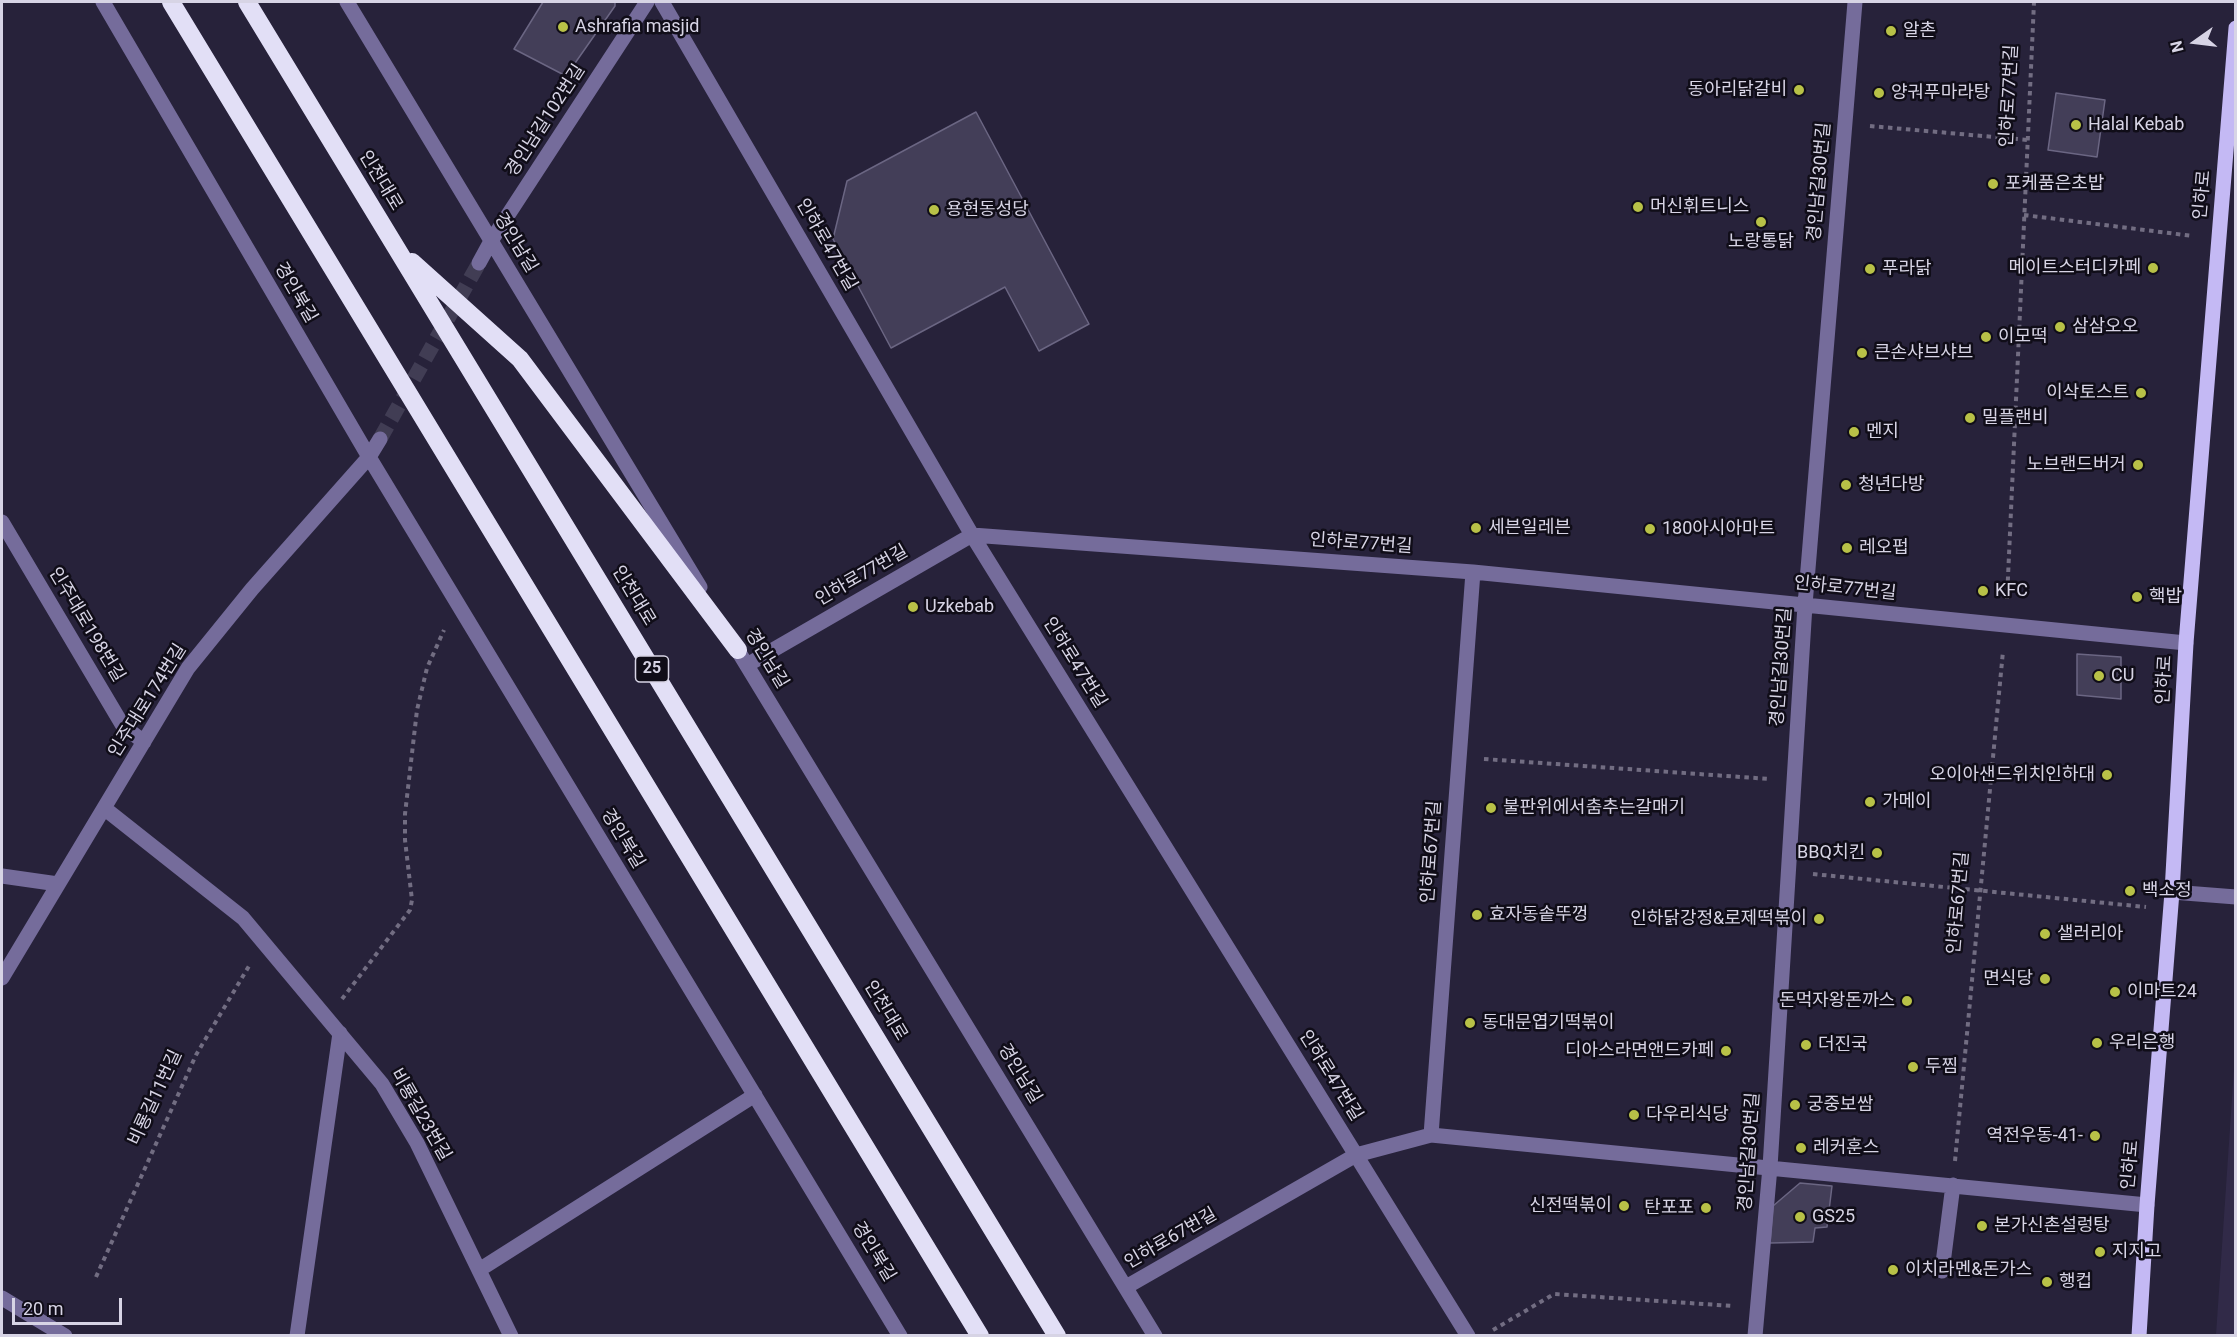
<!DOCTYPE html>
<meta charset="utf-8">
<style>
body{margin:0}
#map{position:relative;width:2237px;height:1337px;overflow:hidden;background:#27223a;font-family:Roboto,sans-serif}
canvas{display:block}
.frame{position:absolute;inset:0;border:3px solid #d7d4e5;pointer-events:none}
.north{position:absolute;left:2165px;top:12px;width:60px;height:60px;-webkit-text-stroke:4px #100d18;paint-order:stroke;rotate:256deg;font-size:16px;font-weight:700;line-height:24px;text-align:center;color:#d7d4e5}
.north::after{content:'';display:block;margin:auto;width:21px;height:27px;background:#d7d4e5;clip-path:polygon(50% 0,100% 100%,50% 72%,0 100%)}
.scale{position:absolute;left:12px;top:1298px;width:110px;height:27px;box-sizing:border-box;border:3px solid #d7d4e5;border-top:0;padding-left:8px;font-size:18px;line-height:21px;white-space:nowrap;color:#d7d4e5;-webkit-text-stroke:4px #100d18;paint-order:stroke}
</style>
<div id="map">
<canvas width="2237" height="1337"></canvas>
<div class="frame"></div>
<div class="north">N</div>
<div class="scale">20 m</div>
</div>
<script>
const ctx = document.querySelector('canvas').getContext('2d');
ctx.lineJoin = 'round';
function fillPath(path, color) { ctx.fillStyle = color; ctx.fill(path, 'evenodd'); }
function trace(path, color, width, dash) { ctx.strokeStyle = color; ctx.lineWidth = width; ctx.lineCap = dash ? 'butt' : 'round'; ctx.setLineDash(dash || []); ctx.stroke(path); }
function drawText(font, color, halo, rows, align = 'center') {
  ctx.font = font + ' Roboto,"Noto Sans KR",sans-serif'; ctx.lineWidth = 5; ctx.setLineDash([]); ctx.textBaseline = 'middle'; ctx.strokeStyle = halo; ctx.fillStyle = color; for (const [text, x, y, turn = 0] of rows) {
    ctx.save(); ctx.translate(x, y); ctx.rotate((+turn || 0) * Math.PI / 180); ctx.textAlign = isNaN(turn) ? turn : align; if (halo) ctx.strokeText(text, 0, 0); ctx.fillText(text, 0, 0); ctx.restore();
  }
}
fillPath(new Path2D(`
 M 2235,1054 L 2235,1335 L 2216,1335 Z`), '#312a48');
const building = new Path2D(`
 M 543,2 L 615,2 L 615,6 L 566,76 L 514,49 Z
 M 2056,93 L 2105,100 L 2097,157 L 2048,150 Z
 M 976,112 L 1089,324 L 1039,351 L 1005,287 L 891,348 L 833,239 L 847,181 Z
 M 2077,654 L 2121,657 L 2121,699 L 2077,695 Z
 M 1800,1183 L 1832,1186 L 1827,1227 L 1815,1228 L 1813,1242 L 1770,1243 L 1773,1206 Z`);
fillPath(building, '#433e58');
trace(building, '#6b6683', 1.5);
trace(new Path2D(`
 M 380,439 L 479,263`), '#413d54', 15, [15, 8]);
trace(new Path2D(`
 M 1870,126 L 2028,140
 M 2024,215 L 2193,236
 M 2007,599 L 2034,2
 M 1484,759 L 1770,779
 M 1813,874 L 2146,907
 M 342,999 L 410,910 L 412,900 L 405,840 L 405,814 L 417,710 L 427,668 L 444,630
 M 1955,1161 L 2003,651
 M 96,1277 L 196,1055 L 249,966
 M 1493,1330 L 1554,1294 L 1733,1306`), '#726d82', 4, [4.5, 4.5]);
trace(new Path2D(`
 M 103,2 L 369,457 L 900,1336
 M 347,2 L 700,587
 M 662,2 L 972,535 L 1468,1336
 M 479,263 L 491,241 L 647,2
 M 2,522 L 123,726 L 144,742
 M 732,641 L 1155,1336
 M 747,665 L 972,535 L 1473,572 L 2186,643
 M 104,808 L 243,918 L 382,1084 L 417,1143 L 511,1336
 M 2,876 L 58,884
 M 2172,892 L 2236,897
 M 2,978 L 188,668 L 252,589 L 369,457 L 380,439
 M 1431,1135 L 1473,572
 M 479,1270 L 755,1095
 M 1942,1271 L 1953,1185
 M 1126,1287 L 1356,1155 L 1431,1135 L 2147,1205
 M 2,1298 L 65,1336
 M 297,1336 L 340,1033
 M 1755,1336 L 1770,1167 L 1805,605 L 1855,2`), '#756c9b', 15);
trace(new Path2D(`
 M 2139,1336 L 2147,1205 L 2172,892 L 2186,643 L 2236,28`), '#c4b9f4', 15);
trace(new Path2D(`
 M 171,2 L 980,1336
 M 247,2 L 1057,1336
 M 412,262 L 520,359 L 738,650`), '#e2dff6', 18);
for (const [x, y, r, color] of [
 [563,27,6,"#b8c147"],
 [1891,31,6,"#b8c147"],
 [1799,90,6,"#b8c147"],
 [1879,93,6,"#b8c147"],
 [2076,125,6,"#b8c147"],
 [1993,184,6,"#b8c147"],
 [1638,207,6,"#b8c147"],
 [934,210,6,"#b8c147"],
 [1761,222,6,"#b8c147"],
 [2153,268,6,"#b8c147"],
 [1870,269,6,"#b8c147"],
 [2060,327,6,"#b8c147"],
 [1986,337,6,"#b8c147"],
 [1862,353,6,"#b8c147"],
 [2141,393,6,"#b8c147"],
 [1970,418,6,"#b8c147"],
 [1854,432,6,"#b8c147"],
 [2138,465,6,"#b8c147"],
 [1846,485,6,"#b8c147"],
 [1476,528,6,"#b8c147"],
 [1650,529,6,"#b8c147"],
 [1847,548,6,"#b8c147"],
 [1983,591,6,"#b8c147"],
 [2137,597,6,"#b8c147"],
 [913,607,6,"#b8c147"],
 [2099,676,6,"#b8c147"],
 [2107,775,6,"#b8c147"],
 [1870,802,6,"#b8c147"],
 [1491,808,6,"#b8c147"],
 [1877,853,6,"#b8c147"],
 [2130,891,6,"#b8c147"],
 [1477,915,6,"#b8c147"],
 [1819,919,6,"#b8c147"],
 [2045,934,6,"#b8c147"],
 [2045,979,6,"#b8c147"],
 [2115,992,6,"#b8c147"],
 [1907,1001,6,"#b8c147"],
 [1470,1023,6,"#b8c147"],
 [2097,1043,6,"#b8c147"],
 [1806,1045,6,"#b8c147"],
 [1726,1051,6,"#b8c147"],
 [1913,1067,6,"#b8c147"],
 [1795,1105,6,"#b8c147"],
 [1634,1115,6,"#b8c147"],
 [2095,1136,6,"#b8c147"],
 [1801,1148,6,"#b8c147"],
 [1624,1206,6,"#b8c147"],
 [1706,1208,6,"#b8c147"],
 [1800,1217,6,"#b8c147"],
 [1982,1226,6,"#b8c147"],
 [2100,1252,6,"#b8c147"],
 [1893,1270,6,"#b8c147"],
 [2047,1282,6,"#b8c147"]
]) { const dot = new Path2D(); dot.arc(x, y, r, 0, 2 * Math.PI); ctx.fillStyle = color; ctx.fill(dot); trace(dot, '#100d18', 2); }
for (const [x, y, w] of [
 [652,669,33]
]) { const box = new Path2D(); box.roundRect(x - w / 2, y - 13, w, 26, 4.5); ctx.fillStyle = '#100d18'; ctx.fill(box); trace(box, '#d7d4e5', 1.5); }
drawText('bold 16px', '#d7d4e5', null, [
 ["25",652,669]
]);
drawText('18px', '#d7d4e5', '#100d18', [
 ["Ashrafia masjid",575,27],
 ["알촌",1903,31],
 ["동아리닭갈비",1787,90,"right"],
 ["양궈푸마라탕",1891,93],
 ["Halal Kebab",2088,125],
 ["포케품은초밥",2005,184],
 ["머신휘트니스",1650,207],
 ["용현동성당",946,210],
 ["노랑통닭",1761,242,"center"],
 ["메이트스터디카페",2141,268,"right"],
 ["푸라닭",1882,269],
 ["삼삼오오",2072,327],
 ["이모떡",1998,337],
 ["큰손샤브샤브",1874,353],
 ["이삭토스트",2129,393,"right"],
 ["밀플랜비",1982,418],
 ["멘지",1866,432],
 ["노브랜드버거",2126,465,"right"],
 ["청년다방",1858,485],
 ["세븐일레븐",1488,528],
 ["180아시아마트",1662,529],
 ["레오펍",1859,548],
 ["KFC",1995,591],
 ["핵밥",2149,597],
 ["Uzkebab",925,607],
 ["CU",2111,676],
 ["오이아샌드위치인하대",2095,775,"right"],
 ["가메이",1882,802],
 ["불판위에서춤추는갈매기",1503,808],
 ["BBQ치킨",1865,853,"right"],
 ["백소정",2142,891],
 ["효자동솥뚜껑",1489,915],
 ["인하닭강정&로제떡볶이",1807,919,"right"],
 ["샐러리아",2057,934],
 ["면식당",2033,979,"right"],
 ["이마트24",2127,992],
 ["돈먹자왕돈까스",1895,1001,"right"],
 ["동대문엽기떡볶이",1482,1023],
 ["우리은행",2109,1043],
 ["더진국",1818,1045],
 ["디아스라면앤드카페",1714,1051,"right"],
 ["두찜",1925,1067],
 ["궁중보쌈",1807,1105],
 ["다우리식당",1646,1115],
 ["역전우동-41-",2083,1136,"right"],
 ["레커훈스",1813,1148],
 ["신전떡볶이",1612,1206,"right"],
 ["탄포포",1694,1208,"right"],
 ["GS25",1812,1217],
 ["본가신촌설렁탕",1994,1226],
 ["지지고",2112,1252],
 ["이치라멘&돈가스",1905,1270],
 ["행컵",2059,1282]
], 'left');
drawText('18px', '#d7d4e5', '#100d18', [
 ["인하로77번길",2010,96,-87],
 ["경인남길102번길",546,121,-57],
 ["인천대로",380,181,59],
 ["경인남길30번길",1820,182,-85],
 ["인하로",2203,195,-85],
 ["경인남길",515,243,59],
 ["인하로47번길",826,245,60],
 ["경인북길",295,293,60],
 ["인하로77번길",1361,544,4],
 ["인하로77번길",862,576,-30],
 ["인하로77번길",1845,589,6],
 ["인천대로",633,596,59],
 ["인주대로198번길",86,625,59],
 ["경인남길",766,659,59],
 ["인하로47번길",1074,663,58],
 ["경인남길30번길",1782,667,-86],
 ["인하로",2165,680,-87],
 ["인주대로174번길",148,701,-58],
 ["경인북길",622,839,59],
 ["인하로67번길",1432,852,-86],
 ["인하로67번길",1959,903,-85],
 ["인천대로",885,1011,59],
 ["경인남길",1019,1074,59],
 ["인하로47번길",1330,1076,58],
 ["비룡길11번길",156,1098,-65],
 ["비룡길23번길",420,1115,60],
 ["경인남길30번길",1750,1152,-86],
 ["인하로",2131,1165,-85],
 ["인하로67번길",1171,1239,-30],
 ["경인북길",873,1252,59]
]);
</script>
